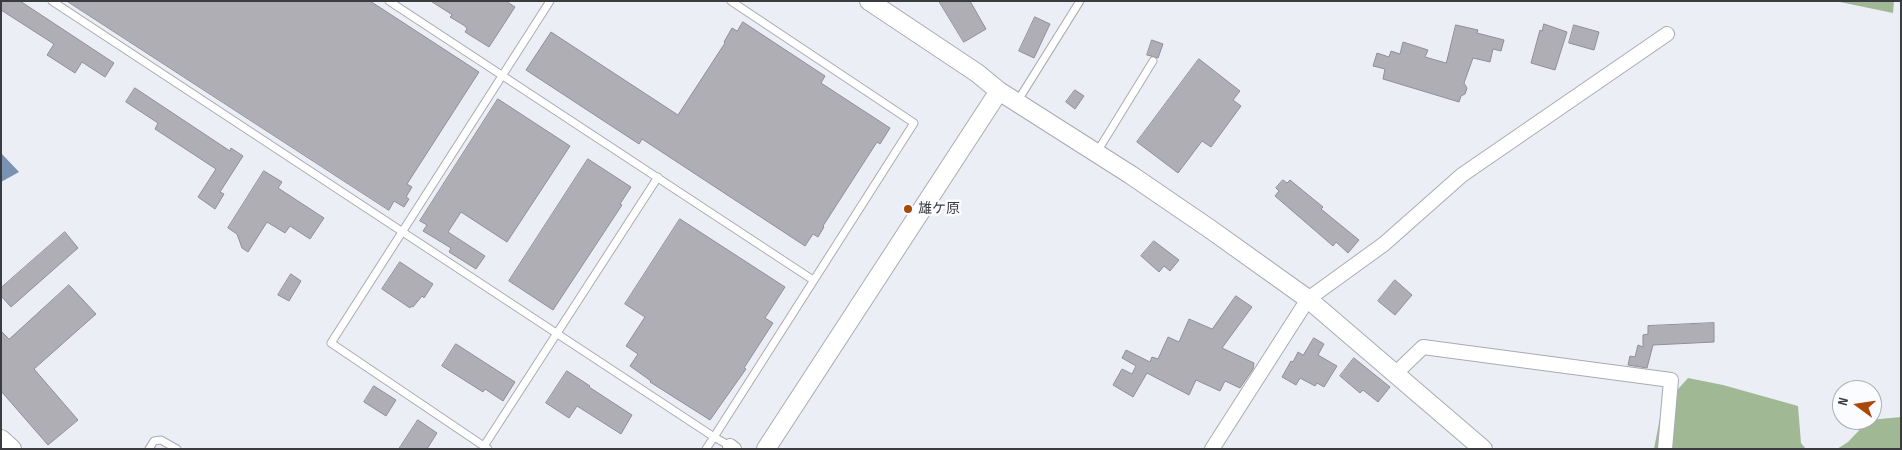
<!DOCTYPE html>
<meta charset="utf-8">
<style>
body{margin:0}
#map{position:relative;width:1902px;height:450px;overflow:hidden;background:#eceef6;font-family:"Sofia Sans Condensed",sans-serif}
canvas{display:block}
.frame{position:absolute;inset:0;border:2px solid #3b3c3f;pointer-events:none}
.north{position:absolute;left:1832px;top:380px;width:50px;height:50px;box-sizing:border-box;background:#fbfcff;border:1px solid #aeafb2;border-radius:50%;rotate:284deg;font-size:14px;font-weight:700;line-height:20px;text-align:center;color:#3b3c3f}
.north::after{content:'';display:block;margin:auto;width:18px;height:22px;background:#aa4809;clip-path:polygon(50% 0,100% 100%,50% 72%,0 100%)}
</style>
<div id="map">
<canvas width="1902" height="450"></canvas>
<div class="frame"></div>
<div class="north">N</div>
</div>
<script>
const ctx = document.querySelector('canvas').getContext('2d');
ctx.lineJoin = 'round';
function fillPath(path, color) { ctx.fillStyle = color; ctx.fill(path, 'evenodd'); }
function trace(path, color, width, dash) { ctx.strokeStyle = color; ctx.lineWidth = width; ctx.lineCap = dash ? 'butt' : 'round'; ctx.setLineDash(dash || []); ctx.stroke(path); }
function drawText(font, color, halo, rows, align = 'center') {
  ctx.font = font + ' "Sofia Sans Condensed","Noto Sans JP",sans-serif'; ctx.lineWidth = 5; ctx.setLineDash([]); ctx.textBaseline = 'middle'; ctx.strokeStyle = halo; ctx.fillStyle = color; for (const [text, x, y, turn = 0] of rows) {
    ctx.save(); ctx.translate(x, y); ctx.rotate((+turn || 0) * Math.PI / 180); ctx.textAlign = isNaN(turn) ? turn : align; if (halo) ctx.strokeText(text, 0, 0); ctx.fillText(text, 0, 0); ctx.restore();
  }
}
fillPath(new Path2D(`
 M 1835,1 L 1894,1 L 1893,13 Z
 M 1688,378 L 1723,385 L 1798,406 L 1801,443 L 1806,449 L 1654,449 L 1662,407 Z
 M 1901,417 L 1901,449 L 1837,449 L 1848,442 L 1869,420 Z`), '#a1b895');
fillPath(new Path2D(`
 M 1,153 L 19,172 L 1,182 Z`), '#7a92b2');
const building = new Path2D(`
 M 1,1 L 20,1 L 114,63 L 105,77 L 82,62 L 75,73 L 47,55 L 54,44 L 1,10 Z
 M 67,1 L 370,1 L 479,72 L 407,184 L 412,187 L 406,197 L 409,199 L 404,207 L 394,201 L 389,210 Z
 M 431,1 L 506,1 L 515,7 L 489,47 L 465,32 L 467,29 L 465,26 L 450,17 L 452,15 Z
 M 939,1 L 970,1 L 986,29 L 964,42 Z
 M 1035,17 L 1050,24 L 1034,58 L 1019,51 Z
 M 743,22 L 825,76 L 821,83 L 890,128 L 880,144 L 877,142 L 823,226 L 824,227 L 818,237 L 813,234 L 805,246 L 642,139 L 639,144 L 526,70 L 551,32 L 678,115 L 725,43 L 724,42 L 732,28 L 737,31 Z
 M 1544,24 L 1567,32 L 1555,70 L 1531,63 L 1540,30 L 1542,31 Z
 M 1456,25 L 1478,30 L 1477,33 L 1504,40 L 1501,51 L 1493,49 L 1490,62 L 1473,58 L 1464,83 L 1467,88 L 1465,94 L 1461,96 L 1459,102 L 1383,79 L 1385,69 L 1373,66 L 1377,53 L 1389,57 L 1391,51 L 1400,54 L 1403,42 L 1428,50 L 1425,57 L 1446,63 Z
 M 1574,25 L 1599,32 L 1594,50 L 1569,43 Z
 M 1152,40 L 1163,44 L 1158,58 L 1147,55 Z
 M 1199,59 L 1240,91 L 1233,100 L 1241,106 L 1211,147 L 1202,141 L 1178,173 L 1137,142 Z
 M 135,88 L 230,151 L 231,148 L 243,156 L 220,192 L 224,194 L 215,209 L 198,197 L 216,169 L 155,129 L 158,123 L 126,102 Z
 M 1075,90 L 1084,96 L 1075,109 L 1066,102 Z
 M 498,99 L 570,146 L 507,242 L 461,212 L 448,232 L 485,256 L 476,269 L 449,252 L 451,248 L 423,231 L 427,225 L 420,221 Z
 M 588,159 L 631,187 L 620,204 L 622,205 L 553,310 L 509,281 Z
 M 264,171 L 282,182 L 278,188 L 324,218 L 310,239 L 290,226 L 285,233 L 267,222 L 248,252 L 242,248 L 237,234 L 228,228 Z
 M 1283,180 L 1287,183 L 1290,180 L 1323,207 L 1321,209 L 1359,240 L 1348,253 L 1336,242 L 1333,246 L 1275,196 L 1279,191 L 1276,188 Z
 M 680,219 L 785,287 L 765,318 L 773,323 L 744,368 L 746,369 L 710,420 L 650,382 L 651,381 L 630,366 L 638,354 L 626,346 L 645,317 L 625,304 Z
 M 65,232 L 78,248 L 11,307 L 1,296 L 1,288 Z
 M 1154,241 L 1179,260 L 1170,271 L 1164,266 L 1159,272 L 1141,256 Z
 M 400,262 L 433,284 L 424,298 L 422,296 L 413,307 L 411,306 L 410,308 L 382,289 Z
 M 291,274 L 301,281 L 289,301 L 278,295 Z
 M 1395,280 L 1412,295 L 1395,315 L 1378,301 Z
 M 69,285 L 96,314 L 34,369 L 78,420 L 48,445 L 1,391 L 1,331 L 9,339 Z
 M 1236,296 L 1252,307 L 1222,348 L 1254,363 L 1253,369 L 1240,388 L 1225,381 L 1220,391 L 1196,380 L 1189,395 L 1147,373 L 1133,397 L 1113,385 L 1122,369 L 1132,374 L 1136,366 L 1122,358 L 1126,350 L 1150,362 L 1152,357 L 1158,359 L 1168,337 L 1179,342 L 1189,319 L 1212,329 Z
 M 1714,323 L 1714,342 L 1653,345 L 1647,368 L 1628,365 L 1630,356 L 1635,357 L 1638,345 L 1643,347 L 1643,335 L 1648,334 L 1648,326 Z
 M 1314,338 L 1324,344 L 1318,355 L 1337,366 L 1324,387 L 1317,383 L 1315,386 L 1300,378 L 1296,385 L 1282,377 L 1291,361 L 1293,362 L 1298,352 L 1303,355 Z
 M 456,344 L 515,382 L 503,401 L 485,389 L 483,392 L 442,366 Z
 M 1354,358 L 1390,387 L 1378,402 L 1363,390 L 1360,393 L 1340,376 Z
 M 567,371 L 590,386 L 589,387 L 632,415 L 621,434 L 577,406 L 569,418 L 546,403 Z
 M 374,386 L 396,400 L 386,416 L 364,402 Z
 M 418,420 L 437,433 L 427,449 L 399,449 Z`);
fillPath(building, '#b0aeb5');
trace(building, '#908f96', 1);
const service = new Path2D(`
 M 52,1 L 714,437 L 706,449
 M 389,1 L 813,280
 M 1017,102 L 1080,1
 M 1097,152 L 1153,61
 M 484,446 L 658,177
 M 730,446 L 714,437 L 914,123 L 731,1
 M 149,449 L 154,441 L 161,440 L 177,449
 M 488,449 L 331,343 L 550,1`);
const minor = new Path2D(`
 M 1396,373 L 1423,347 L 1671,380 L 1665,449
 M 730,446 L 734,449
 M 1212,449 L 1308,299 L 1384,244 L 1462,175 L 1667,34`);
const tertiary = new Path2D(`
 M 869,1 L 977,73 L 999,91 L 1131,175 L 1210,229 L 1308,299 L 1483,449
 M 1,439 L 12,449
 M 766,449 L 999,91`);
trace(service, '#a8abb1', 9);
trace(minor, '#a8abb1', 16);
trace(tertiary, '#a8abb1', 20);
trace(service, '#fff', 7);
trace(minor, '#fff', 14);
trace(tertiary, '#fff', 18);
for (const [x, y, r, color] of [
 [908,209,5,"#aa4809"]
]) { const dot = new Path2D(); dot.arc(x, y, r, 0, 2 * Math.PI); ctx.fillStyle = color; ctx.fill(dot); trace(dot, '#fbfcff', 2); }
drawText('14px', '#3b3c3f', '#fbfcff', [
 ["雄ケ原",918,209]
], 'left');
</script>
